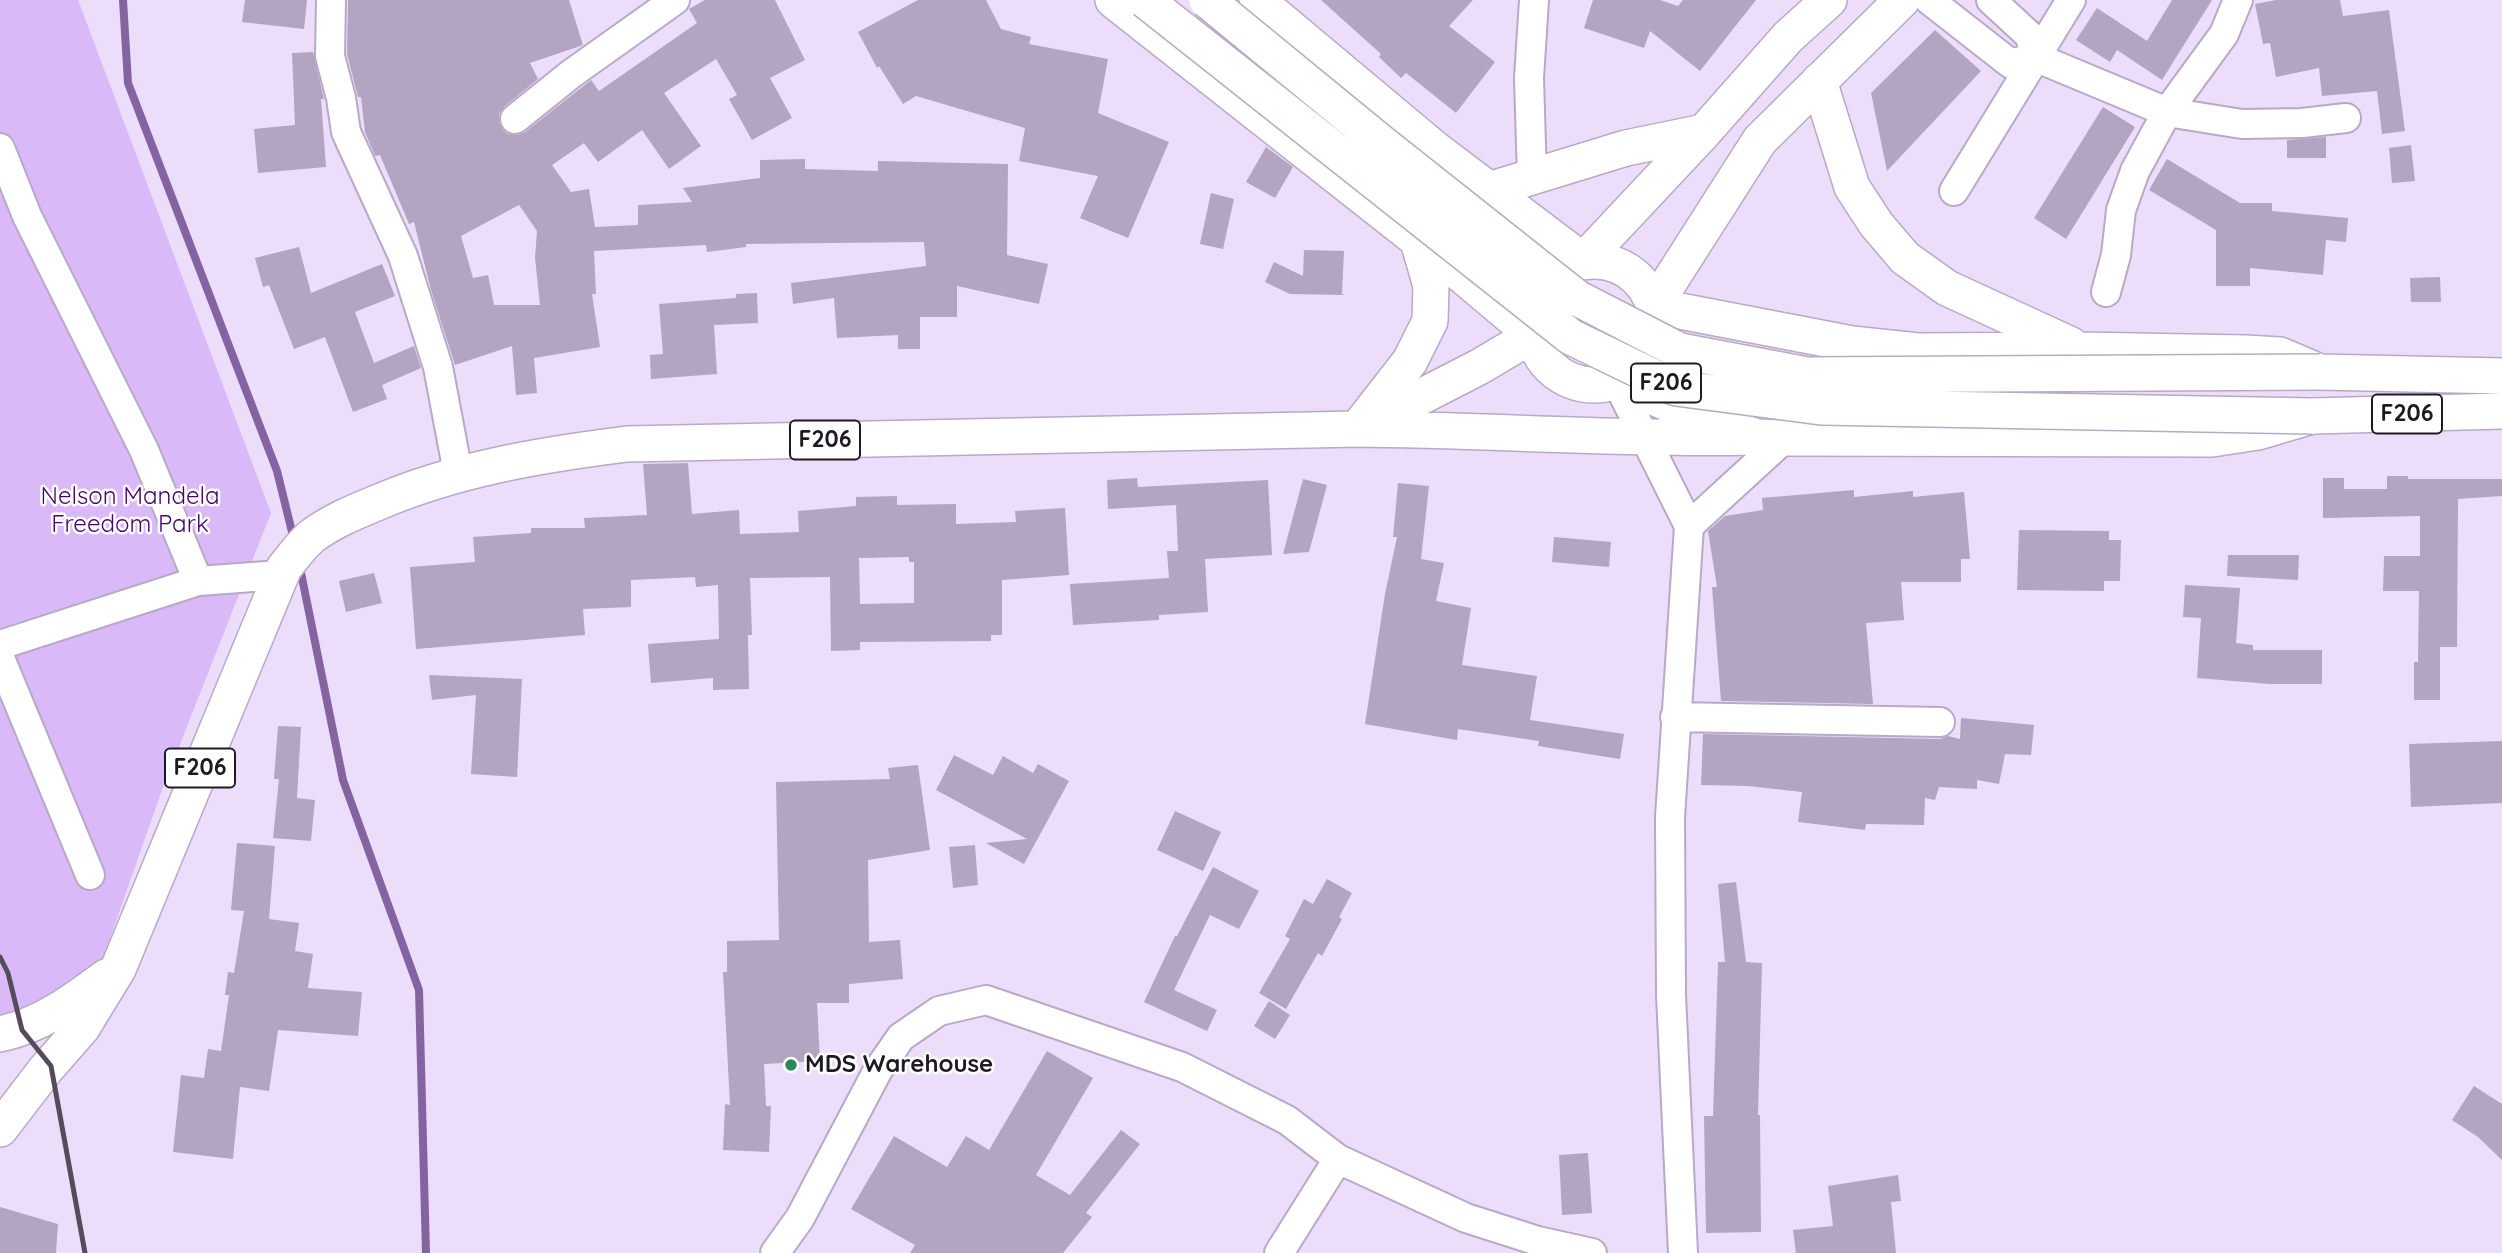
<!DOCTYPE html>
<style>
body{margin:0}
canvas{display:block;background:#ecddfb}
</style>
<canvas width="2502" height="1253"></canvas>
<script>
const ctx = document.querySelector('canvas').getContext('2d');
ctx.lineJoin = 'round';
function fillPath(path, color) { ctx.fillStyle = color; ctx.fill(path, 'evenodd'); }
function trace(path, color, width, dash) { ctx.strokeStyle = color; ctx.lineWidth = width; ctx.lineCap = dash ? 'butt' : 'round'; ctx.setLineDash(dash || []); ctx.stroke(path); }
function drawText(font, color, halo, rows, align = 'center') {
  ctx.font = font + ' Quicksand,sans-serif'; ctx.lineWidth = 5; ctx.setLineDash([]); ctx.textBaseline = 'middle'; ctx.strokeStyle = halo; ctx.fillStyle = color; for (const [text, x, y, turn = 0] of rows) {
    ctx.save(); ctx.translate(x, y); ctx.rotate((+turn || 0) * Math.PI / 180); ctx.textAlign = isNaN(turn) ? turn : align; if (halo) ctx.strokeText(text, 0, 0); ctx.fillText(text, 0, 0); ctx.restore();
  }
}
fillPath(new Path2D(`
 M 0,0 L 78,0 L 271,513 L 162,790 L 81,1021 L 0,1048 Z`), '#dab9f9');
trace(new Path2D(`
 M 123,0 L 128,83 L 277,471 L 294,540
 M 299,563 L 343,780 L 419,990 L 426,1253`), '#8464a0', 8);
fillPath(new Path2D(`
 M 245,0 L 307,0 L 304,29 L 242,22 Z
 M 348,0 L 569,0 L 583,45 L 530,63 L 538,79 L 505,106 L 499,114 L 499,122 L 503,130 L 508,134 L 517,135 L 525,132 L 591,80 L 599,91 L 697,23 L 689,9 L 705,0 L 775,0 L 805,60 L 770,78 L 792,118 L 752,140 L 729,99 L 737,95 L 716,59 L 664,93 L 701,146 L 669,169 L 642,130 L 598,162 L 584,143 L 552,165 L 571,192 L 589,189 L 595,227 L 638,225 L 638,205 L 692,202 L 683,188 L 760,178 L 760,160 L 805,159 L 805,169 L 878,171 L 878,161 L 1008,164 L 1007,255 L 1048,264 L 1039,304 L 957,286 L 957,317 L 920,317 L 920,349 L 898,349 L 898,335 L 837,338 L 834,298 L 793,304 L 791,283 L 926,266 L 924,242 L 746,244 L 746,247 L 707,252 L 706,245 L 594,251 L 596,294 L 592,294 L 600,347 L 534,358 L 537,393 L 516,395 L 512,346 L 455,365 L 431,290 L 414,222 L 409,224 L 380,155 L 375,156 L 365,132 L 361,97 L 358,97 L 347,54 ZM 519,205 L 537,231 L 535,258 L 540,305 L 494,305 L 488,275 L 473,278 L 461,236 Z
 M 918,0 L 986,0 L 1001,29 L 1031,37 L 1029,44 L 1108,59 L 1098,113 L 1169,142 L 1128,238 L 1080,218 L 1098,176 L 1019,161 L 1025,128 L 916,96 L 903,104 L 879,66 L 877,68 L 858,32 Z
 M 1321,0 L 1473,0 L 1449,26 L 1495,62 L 1456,113 L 1406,73 L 1401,78 L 1379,57 L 1381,54 Z
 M 1593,0 L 1660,0 L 1678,6 L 1683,0 L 1756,0 L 1700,71 L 1650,31 L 1644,48 L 1584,28 Z
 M 2172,0 L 2212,0 L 2162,80 L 2117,50 L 2110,62 L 2076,40 L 2097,8 L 2147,41 Z
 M 2276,0 L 2340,0 L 2343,16 L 2389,10 L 2405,131 L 2382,134 L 2377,91 L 2322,96 L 2319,68 L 2276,77 L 2270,43 L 2263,44 L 2255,4 Z
 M 1935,30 L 1981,71 L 1887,171 L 1871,93 Z
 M 313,52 L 324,99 L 321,99 L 326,167 L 258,173 L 254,129 L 295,125 L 292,53 Z
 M 2103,107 L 2135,127 L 2066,239 L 2034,218 Z
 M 2326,137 L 2326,158 L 2287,158 L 2287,140 Z
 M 2411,145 L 2415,181 L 2392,183 L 2389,148 Z
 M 1266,147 L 1293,167 L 1275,198 L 1246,182 Z
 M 2167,159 L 2240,203 L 2272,203 L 2272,211 L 2348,218 L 2346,242 L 2326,240 L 2323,275 L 2250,268 L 2250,286 L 2216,286 L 2216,230 L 2149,190 Z
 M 1211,193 L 1234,199 L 1223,249 L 1200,244 Z
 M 299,247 L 311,293 L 382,264 L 395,296 L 355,312 L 374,363 L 414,346 L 421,368 L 382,385 L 387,399 L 353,412 L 325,337 L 294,349 L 269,285 L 263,287 L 255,258 Z
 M 1304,250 L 1344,251 L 1342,294 L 1345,295 L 1290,294 L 1265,282 L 1274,262 L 1303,276 Z
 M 2440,277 L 2441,302 L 2411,302 L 2410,278 Z
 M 757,293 L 758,323 L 714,325 L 717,374 L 651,379 L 650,355 L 663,354 L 659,304 L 736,298 L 736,294 Z
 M 688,463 L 692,514 L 739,510 L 740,534 L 799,532 L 798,511 L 856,506 L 856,497 L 897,496 L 897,505 L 956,504 L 956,524 L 1016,522 L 1015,511 L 1065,508 L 1069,575 L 1002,580 L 1002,635 L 991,635 L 991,641 L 860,642 L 860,650 L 831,651 L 830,577 L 750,578 L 752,635 L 748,635 L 749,689 L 713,690 L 713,678 L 651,683 L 648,644 L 719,639 L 718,585 L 696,587 L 695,577 L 631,580 L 631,607 L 583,609 L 585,635 L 416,649 L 410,567 L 475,562 L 473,537 L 531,533 L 531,528 L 585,528 L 584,518 L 647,515 L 643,464 ZM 909,557 L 909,562 L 914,562 L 914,603 L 860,604 L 859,558 Z
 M 2387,476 L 2408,476 L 2408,479 L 2502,479 L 2502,496 L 2458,499 L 2457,647 L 2440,647 L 2440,700 L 2414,700 L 2414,662 L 2418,662 L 2419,591 L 2383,591 L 2384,556 L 2420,556 L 2420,516 L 2323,518 L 2323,478 L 2344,478 L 2344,489 L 2387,489 Z
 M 1137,478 L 1138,487 L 1268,480 L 1272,555 L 1205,559 L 1208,612 L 1159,615 L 1159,620 L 1073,625 L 1070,584 L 1169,578 L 1167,551 L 1178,551 L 1176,505 L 1108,509 L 1107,480 Z
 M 1303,479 L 1327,485 L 1309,552 L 1283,554 Z
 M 1398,483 L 1429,486 L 1421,559 L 1444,563 L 1436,601 L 1471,608 L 1462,665 L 1537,676 L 1530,720 L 1624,734 L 1620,759 L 1538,746 L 1539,741 L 1458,729 L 1457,740 L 1365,724 L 1385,594 L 1397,537 L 1393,537 Z
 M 1854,490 L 1854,497 L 1913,491 L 1913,497 L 1964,492 L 1970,559 L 1961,559 L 1961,582 L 1901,582 L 1904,620 L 1866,623 L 1873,704 L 1721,701 L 1712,587 L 1717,587 L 1708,531 L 1725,516 L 1763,510 L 1762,498 Z
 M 2019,530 L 2109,531 L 2109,540 L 2121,540 L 2120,581 L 2104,581 L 2104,591 L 2017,590 Z
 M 1554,537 L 1611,542 L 1609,567 L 1552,562 Z
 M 2228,555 L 2299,555 L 2298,580 L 2227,576 Z
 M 374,573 L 382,603 L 346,612 L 339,581 Z
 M 2185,585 L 2240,588 L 2236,643 L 2253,645 L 2253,650 L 2322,650 L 2322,684 L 2270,684 L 2197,678 L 2201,618 L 2183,617 Z
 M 429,675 L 522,679 L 517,777 L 471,774 L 476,695 L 432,700 Z
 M 1961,718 L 2034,725 L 2031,755 L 2005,754 L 1999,784 L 1977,780 L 1977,789 L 1939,787 L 1935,800 L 1925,798 L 1924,825 L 1866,824 L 1865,830 L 1798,822 L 1802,792 L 1748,786 L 1701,785 L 1703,734 L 1940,739 L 1948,736 L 1960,739 Z
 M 278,726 L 301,727 L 297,798 L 315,800 L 311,841 L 273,838 L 279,779 L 274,779 Z
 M 2502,741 L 2502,803 L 2411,807 L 2409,744 Z
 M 954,755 L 993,775 L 1003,756 L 1033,773 L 1038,764 L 1069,781 L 1024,864 L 986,843 L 1027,839 L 936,790 Z
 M 918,765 L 930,850 L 868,860 L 869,942 L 900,940 L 903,979 L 849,984 L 849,1003 L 817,1003 L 820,1061 L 764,1064 L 766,1106 L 771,1106 L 769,1152 L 723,1150 L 725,1104 L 730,1105 L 723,972 L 727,972 L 727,941 L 779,940 L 776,782 L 890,779 L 888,768 Z
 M 1175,811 L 1221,832 L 1203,871 L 1157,850 Z
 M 237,843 L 275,846 L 269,919 L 299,923 L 295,951 L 313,954 L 308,988 L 362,992 L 358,1036 L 278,1030 L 269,1091 L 240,1087 L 233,1159 L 173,1152 L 181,1075 L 204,1078 L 208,1049 L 221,1051 L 229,995 L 225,995 L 228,972 L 234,973 L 244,911 L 231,910 Z
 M 975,845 L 978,885 L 953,888 L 949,847 Z
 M 1213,867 L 1259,891 L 1239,929 L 1210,915 L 1174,990 L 1217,1010 L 1207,1031 L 1144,1002 L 1175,936 L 1177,936 Z
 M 1327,879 L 1352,893 L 1339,917 L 1342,919 L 1322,956 L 1318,953 L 1286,1009 L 1259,993 L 1290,939 L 1285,936 L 1304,899 L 1313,904 Z
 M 1736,882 L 1746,962 L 1762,963 L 1758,1115 L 1760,1115 L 1761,1232 L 1706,1233 L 1704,1116 L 1713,1116 L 1718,962 L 1725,962 L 1718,884 Z
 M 1269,1001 L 1290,1015 L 1275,1039 L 1254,1026 Z
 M 1047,1051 L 1093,1078 L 1036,1175 L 1070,1195 L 1121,1130 L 1140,1144 L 1086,1213 L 1092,1217 L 1063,1253 L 910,1253 L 915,1245 L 851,1209 L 894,1136 L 947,1167 L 966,1136 L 989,1150 Z
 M 2474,1086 L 2502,1104 L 2502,1160 L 2478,1137 L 2452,1120 Z
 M 1588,1153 L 1592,1213 L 1562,1215 L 1559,1155 Z
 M 1898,1175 L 1901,1201 L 1891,1202 L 1896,1253 L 1796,1253 L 1793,1230 L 1833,1226 L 1828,1186 Z
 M 0,1207 L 58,1224 L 56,1253 L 0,1253 Z`), '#b3a4c1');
const minor = new Path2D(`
 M 331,0 L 330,56 L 341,98 L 346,132 L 403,256 L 438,367 L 458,473
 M 1929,0 L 2011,64 L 2035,57 L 2167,112 L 2242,124 L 2302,123 L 2346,118
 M 1991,0 L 2030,36 L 2035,57
 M 515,119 L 571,74 L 675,0
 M 0,148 L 27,216 L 144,450 L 198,581
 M 1532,178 L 1529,78 L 1534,0
 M 1954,191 L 2071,0
 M 2106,292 L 2116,255 L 2121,210 L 2135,171 L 2167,112 L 2224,34 L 2238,0
 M 1616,380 L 1689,526 L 1670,817 L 1671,995 L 1683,1253
 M 1689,526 L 1785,438
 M 0,645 L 198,581 L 280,575
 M 0,658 L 90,875
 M 1675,717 L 1940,722
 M 775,1253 L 800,1218 L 878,1070 L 901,1037 L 939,1011 L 986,1000 L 1182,1067 L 1287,1120 L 1338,1159 L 1466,1218 L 1538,1241 L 1592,1253
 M 1279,1253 L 1338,1159`);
const major = new Path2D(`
 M 1113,0 L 1457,271 L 1533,335
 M 1257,0 L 1435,149 L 1583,261
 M 1819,81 L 1852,187 L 1876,224 L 1905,258 L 1947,288 L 2071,345
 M 1489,190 L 1626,148 L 1704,132
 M 1583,261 L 1704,132 L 1788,37 L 1829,0
 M1532 323a62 62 0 1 1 124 0a62 62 0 1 1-124 0Z
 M 1654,306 L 1852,344 L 1918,351 L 2081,350 L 2245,353 L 2280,355 L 2320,372 L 2502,376
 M 1654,306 L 1760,140 L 1902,0
 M 1616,380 L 1702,419 L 1757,437 L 1785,438 L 2212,439 L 2258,432 L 2312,416 L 2502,411
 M 1366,425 L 1479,367 L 1533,335
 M 1357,429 L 1410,361 L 1430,321 L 1431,286 L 1418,241
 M 0,1034 C 42,1025 72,1002 106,977
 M 0,1129 L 46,1069 L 82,1028 L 118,969 L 284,568 C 293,557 302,544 312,536 C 331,522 352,513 374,504 C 455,469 539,455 627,444 L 1357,429 C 1490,430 1623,440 1757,437`);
trace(minor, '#b8a9c6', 32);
trace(major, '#b8a9c6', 38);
trace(minor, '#fff', 28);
trace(major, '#fff', 35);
trace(new Path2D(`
 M 0,957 L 8,973 L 22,1030 L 51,1066 L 85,1253`), '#544c5b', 5);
const majorBridge = new Path2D(`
 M 1145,0 L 1571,337 L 1676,388 L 1821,407 L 2312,416
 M 1207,0 L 1379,141 L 1577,298 L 1680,351 L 1807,375 L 2320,372`);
trace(majorBridge, '#b8a9c6', 38, []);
trace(majorBridge, '#fff', 35);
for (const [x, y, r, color] of [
 [791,1065,7,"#2e865b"]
]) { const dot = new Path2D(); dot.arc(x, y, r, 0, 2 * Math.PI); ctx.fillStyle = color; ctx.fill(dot); trace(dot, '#fff', 2.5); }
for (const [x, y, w] of [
 [1666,383,70],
 [2407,414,70],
 [825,440,70],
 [200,768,70]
]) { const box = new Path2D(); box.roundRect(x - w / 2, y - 19.5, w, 39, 5); ctx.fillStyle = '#fff'; ctx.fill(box); trace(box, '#1e1923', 2); }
drawText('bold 23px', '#1e1923', null, [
 ["F206",1666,383],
 ["F206",2407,414],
 ["F206",825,440],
 ["F206",200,768]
]);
drawText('24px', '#460269', '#fff', [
 ["Nelson Mandela",130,497],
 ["Freedom Park",130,525]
]);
drawText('bold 24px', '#1e1923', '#fff', [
 ["MDS Warehouse",805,1065]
], 'left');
</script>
